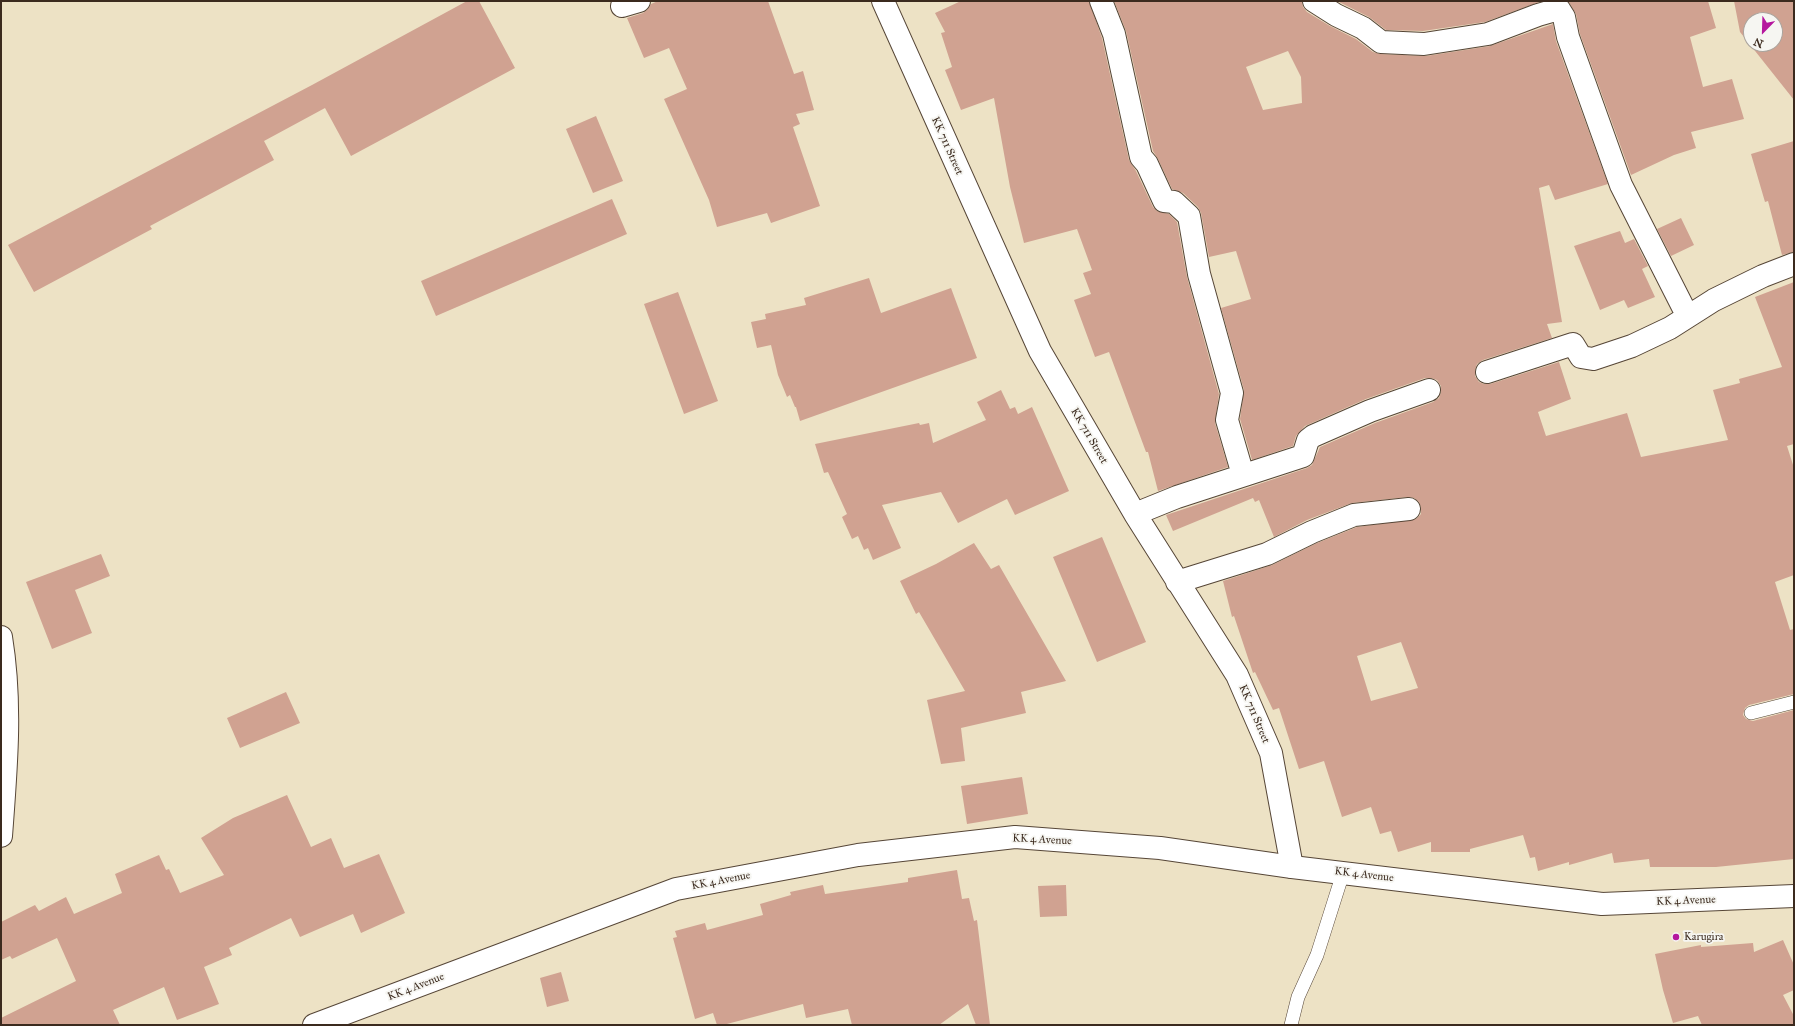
<!DOCTYPE html>
<style>
body{margin:0}
#map{position:relative;width:1795px;height:1026px;overflow:hidden;background:#ede2c5;font-family:"IM FELL Great Primer",serif}
canvas{display:block}
.frame{position:absolute;inset:0;border:2px solid #3b2a1e;pointer-events:none}
.north{position:absolute;left:1743px;top:12px;width:40px;height:40px;box-sizing:border-box;background:#f6f6f2;border:1px solid #aba49d;border-radius:50%;rotate:203deg;font-size:11px;font-weight:700;line-height:16px;text-align:center;color:#3b2a1e}
.north::after{content:'';display:block;margin:auto;width:14px;height:18px;background:#b5179e;clip-path:polygon(50% 0,100% 100%,50% 72%,0 100%)}
</style>
<div id="map">
<canvas width="1795" height="1026"></canvas>
<div class="frame"></div>
<div class="north">N</div>
</div>
<script>
const ctx = document.querySelector('canvas').getContext('2d');
ctx.lineJoin = 'round';
function fillPath(path, color) { ctx.fillStyle = color; ctx.fill(path, 'evenodd'); }
function trace(path, color, width, dash) { ctx.strokeStyle = color; ctx.lineWidth = width; ctx.lineCap = dash ? 'butt' : 'round'; ctx.setLineDash(dash || []); ctx.stroke(path); }
function drawText(font, color, halo, rows, align = 'center') {
  ctx.font = font + ' "IM FELL Great Primer",serif'; ctx.lineWidth = 3.5; ctx.setLineDash([]); ctx.textBaseline = 'middle'; ctx.strokeStyle = halo; ctx.fillStyle = color; for (const [text, x, y, turn = 0] of rows) {
    ctx.save(); ctx.translate(x, y); ctx.rotate((+turn || 0) * Math.PI / 180); ctx.textAlign = isNaN(turn) ? turn : align; if (halo) ctx.strokeText(text, 0, 0); ctx.fillText(text, 0, 0); ctx.restore();
  }
}
fillPath(new Path2D(`
 M 467,1 L 479,1 L 515,68 L 351,156 L 325,108 L 264,141 L 274,160 L 150,226 L 152,229 L 34,292 L 8,245 L 312,85 Z
 M 658,1 L 768,1 L 794,74 L 803,71 L 814,110 L 796,114 L 800,124 L 793,127 L 820,206 L 771,223 L 767,213 L 717,227 L 709,200 L 664,99 L 687,89 L 669,48 L 644,58 L 627,18 L 643,13 L 648,9 L 651,4 Z
 M 961,1 L 1089,1 L 1102,38 L 1129,160 L 1136,171 L 1153,207 L 1157,211 L 1169,214 L 1177,222 L 1187,277 L 1219,394 L 1215,423 L 1228,467 L 1158,491 L 1148,452 L 1146,452 L 1109,352 L 1095,357 L 1074,300 L 1091,294 L 1083,273 L 1092,270 L 1077,229 L 1024,243 L 1010,187 L 994,98 L 961,110 L 945,70 L 952,67 L 941,33 L 945,32 L 935,13 Z
 M 1114,1 L 1302,1 L 1303,7 L 1307,12 L 1330,26 L 1356,39 L 1373,52 L 1380,54 L 1426,56 L 1490,46 L 1553,24 L 1556,41 L 1608,184 L 1555,200 L 1549,185 L 1539,188 L 1562,322 L 1547,324 L 1552,338 L 1483,360 L 1477,364 L 1475,370 L 1475,376 L 1479,382 L 1484,384 L 1490,384 L 1559,362 L 1571,399 L 1538,412 L 1546,436 L 1627,413 L 1641,457 L 1728,440 L 1713,390 L 1740,383 L 1739,379 L 1782,367 L 1755,297 L 1794,282 L 1794,444 L 1787,446 L 1794,468 L 1794,575 L 1775,582 L 1790,630 L 1794,629 L 1794,694 L 1749,705 L 1745,708 L 1743,715 L 1746,719 L 1753,721 L 1794,710 L 1794,859 L 1716,867 L 1650,867 L 1649,859 L 1614,863 L 1612,853 L 1569,865 L 1569,862 L 1538,871 L 1535,857 L 1530,858 L 1523,835 L 1470,849 L 1470,852 L 1431,852 L 1431,842 L 1398,852 L 1391,831 L 1380,834 L 1371,807 L 1342,817 L 1324,761 L 1299,769 L 1279,708 L 1273,710 L 1255,672 L 1253,673 L 1234,616 L 1232,617 L 1223,581 L 1272,565 L 1317,543 L 1357,527 L 1416,519 L 1421,514 L 1421,508 L 1419,502 L 1414,498 L 1408,497 L 1352,503 L 1307,520 L 1274,537 L 1259,500 L 1255,502 L 1253,498 L 1173,531 L 1166,515 L 1307,468 L 1312,465 L 1320,447 L 1375,423 L 1433,402 L 1439,398 L 1441,392 L 1441,386 L 1437,380 L 1431,378 L 1425,378 L 1366,399 L 1305,426 L 1296,436 L 1293,446 L 1252,460 L 1240,419 L 1244,390 L 1221,308 L 1251,299 L 1236,251 L 1209,257 L 1201,213 L 1198,207 L 1183,193 L 1172,189 L 1158,159 L 1153,151 L 1126,31 ZM 1288,51 L 1301,77 L 1302,103 L 1263,110 L 1246,67 ZM 1401,642 L 1418,688 L 1371,701 L 1357,656 Z
 M 1337,1 L 1542,1 L 1485,22 L 1423,31 L 1386,30 L 1369,17 Z
 M 1568,1 L 1708,1 L 1716,28 L 1690,37 L 1703,87 L 1732,79 L 1744,119 L 1691,132 L 1696,148 L 1674,155 L 1631,175 L 1580,34 L 1576,14 Z
 M 1734,1 L 1794,1 L 1794,100 L 1740,32 ZM 1751,20 L 1775,20 L 1775,44 L 1751,44 Z
 M 596,116 L 623,181 L 593,193 L 566,129 Z
 M 1794,141 L 1794,252 L 1782,255 L 1768,201 L 1765,202 L 1751,154 Z
 M 612,199 L 627,234 L 436,316 L 421,281 Z
 M 1681,218 L 1694,245 L 1671,256 L 1657,229 Z
 M 1620,231 L 1625,243 L 1634,239 L 1648,266 L 1642,269 L 1655,297 L 1628,308 L 1624,300 L 1600,310 L 1574,246 Z
 M 869,278 L 881,313 L 951,288 L 977,358 L 800,421 L 796,407 L 795,407 L 790,395 L 787,397 L 778,375 L 771,345 L 757,348 L 751,322 L 766,319 L 765,314 L 806,305 L 804,298 Z
 M 678,292 L 718,401 L 684,414 L 644,304 Z
 M 1001,390 L 1010,409 L 1015,407 L 1018,414 L 1032,407 L 1069,491 L 1015,515 L 1007,499 L 958,523 L 941,492 L 882,505 L 901,548 L 873,560 L 868,548 L 864,550 L 858,536 L 852,539 L 842,517 L 847,514 L 828,472 L 824,473 L 815,444 L 919,423 L 920,425 L 929,423 L 933,443 L 986,420 L 977,402 Z
 M 1102,537 L 1146,642 L 1097,662 L 1053,557 Z
 M 974,543 L 991,569 L 999,565 L 1066,681 L 1021,692 L 1026,713 L 961,728 L 965,761 L 941,764 L 927,700 L 965,691 L 919,612 L 916,614 L 900,581 L 936,564 Z
 M 101,554 L 110,576 L 75,590 L 92,633 L 52,649 L 26,582 Z
 M 286,692 L 300,723 L 240,748 L 227,718 Z
 M 1022,777 L 1028,814 L 967,824 L 961,786 Z
 M 287,795 L 311,847 L 331,838 L 344,868 L 379,854 L 405,913 L 361,933 L 353,914 L 300,937 L 291,918 L 229,948 L 232,955 L 204,967 L 219,1004 L 177,1020 L 164,987 L 113,1010 L 120,1025 L 1,1025 L 1,1018 L 76,981 L 57,938 L 12,959 L 10,956 L 1,960 L 1,922 L 35,905 L 39,911 L 66,897 L 74,914 L 122,893 L 115,874 L 159,855 L 166,870 L 169,869 L 180,893 L 224,875 L 201,838 L 233,818 Z
 M 957,870 L 962,899 L 969,898 L 974,921 L 977,920 L 990,1025 L 976,1025 L 968,1004 L 939,1025 L 852,1025 L 848,1009 L 806,1018 L 803,1004 L 723,1025 L 717,1025 L 713,1013 L 695,1019 L 673,938 L 677,937 L 675,931 L 705,923 L 707,930 L 763,915 L 760,904 L 791,895 L 790,892 L 823,885 L 825,894 L 908,882 L 908,878 Z
 M 1066,885 L 1067,916 L 1040,917 L 1038,886 Z
 M 1783,940 L 1794,965 L 1794,990 L 1783,995 L 1794,1016 L 1794,1025 L 1702,1025 L 1698,1016 L 1673,1023 L 1663,990 L 1655,954 L 1701,945 L 1701,947 L 1753,943 L 1754,952 Z
 M 561,972 L 569,1001 L 547,1007 L 540,978 Z`), '#d0a291');
const service = new Path2D(`
 M 1751,713 L 1794,702
 M 1291,1025 L 1298,997 L 1317,955 L 1343,873`);
const minor = new Path2D(`
 M 883,1 L 1040,351 L 1135,514 L 1237,675 L 1271,753 L 1292,867
 M 1101,1 L 1114,34 L 1141,157 L 1147,164 L 1164,201 L 1174,202 L 1189,216 L 1199,274 L 1232,393 L 1227,420 L 1243,475
 M 1314,1 L 1336,15 L 1363,28 L 1381,42 L 1424,44 L 1488,34 L 1538,15 L 1559,9 L 1564,17 L 1568,37 L 1621,185 L 1687,315
 M 622,6 L 639,1
 M 1487,372 L 1573,344 L 1581,357 L 1593,359 L 1632,346 L 1670,328 L 1714,300 L 1763,276 L 1794,264
 M 1135,514 L 1177,497 L 1303,456 L 1308,440 L 1313,436 L 1370,411 L 1429,390
 M 1177,582 L 1267,554 L 1312,532 L 1354,515 L 1409,509
 M 1,637 C 12,704 6,769 1,836`);
const secondary = new Path2D(`
 M 314,1025 L 676,889 L 858,855 L 1015,837 L 1160,848 L 1292,867 L 1602,904 L 1794,896`);
trace(service, '#564637', 14);
trace(minor, '#564637', 24);
trace(secondary, '#564637', 24);
trace(service, '#fff', 13);
trace(minor, '#fff', 22);
trace(secondary, '#fff', 22);
for (const [x, y, r, color] of [
 [1676,937,4,"#b5179e"]
]) { const dot = new Path2D(); dot.arc(x, y, r, 0, 2 * Math.PI); ctx.fillStyle = color; ctx.fill(dot); trace(dot, '#f6f6f2', 1.5); }
drawText('11px', '#3b2a1e', '#f6f6f2', [
 ["KK 711 Street",947,146,66],
 ["KK 711 Street",1089,436,60],
 ["KK 711 Street",1254,714,67],
 ["KK 4 Avenue",1042,840,3],
 ["KK 4 Avenue",1364,875,7],
 ["KK 4 Avenue",721,881,-11],
 ["KK 4 Avenue",1686,901,-2],
 ["KK 4 Avenue",416,987,-21]
]);
drawText('11px', '#3b2a1e', '#f6f6f2', [
 ["Karugira",1684,937]
], 'left');
</script>
